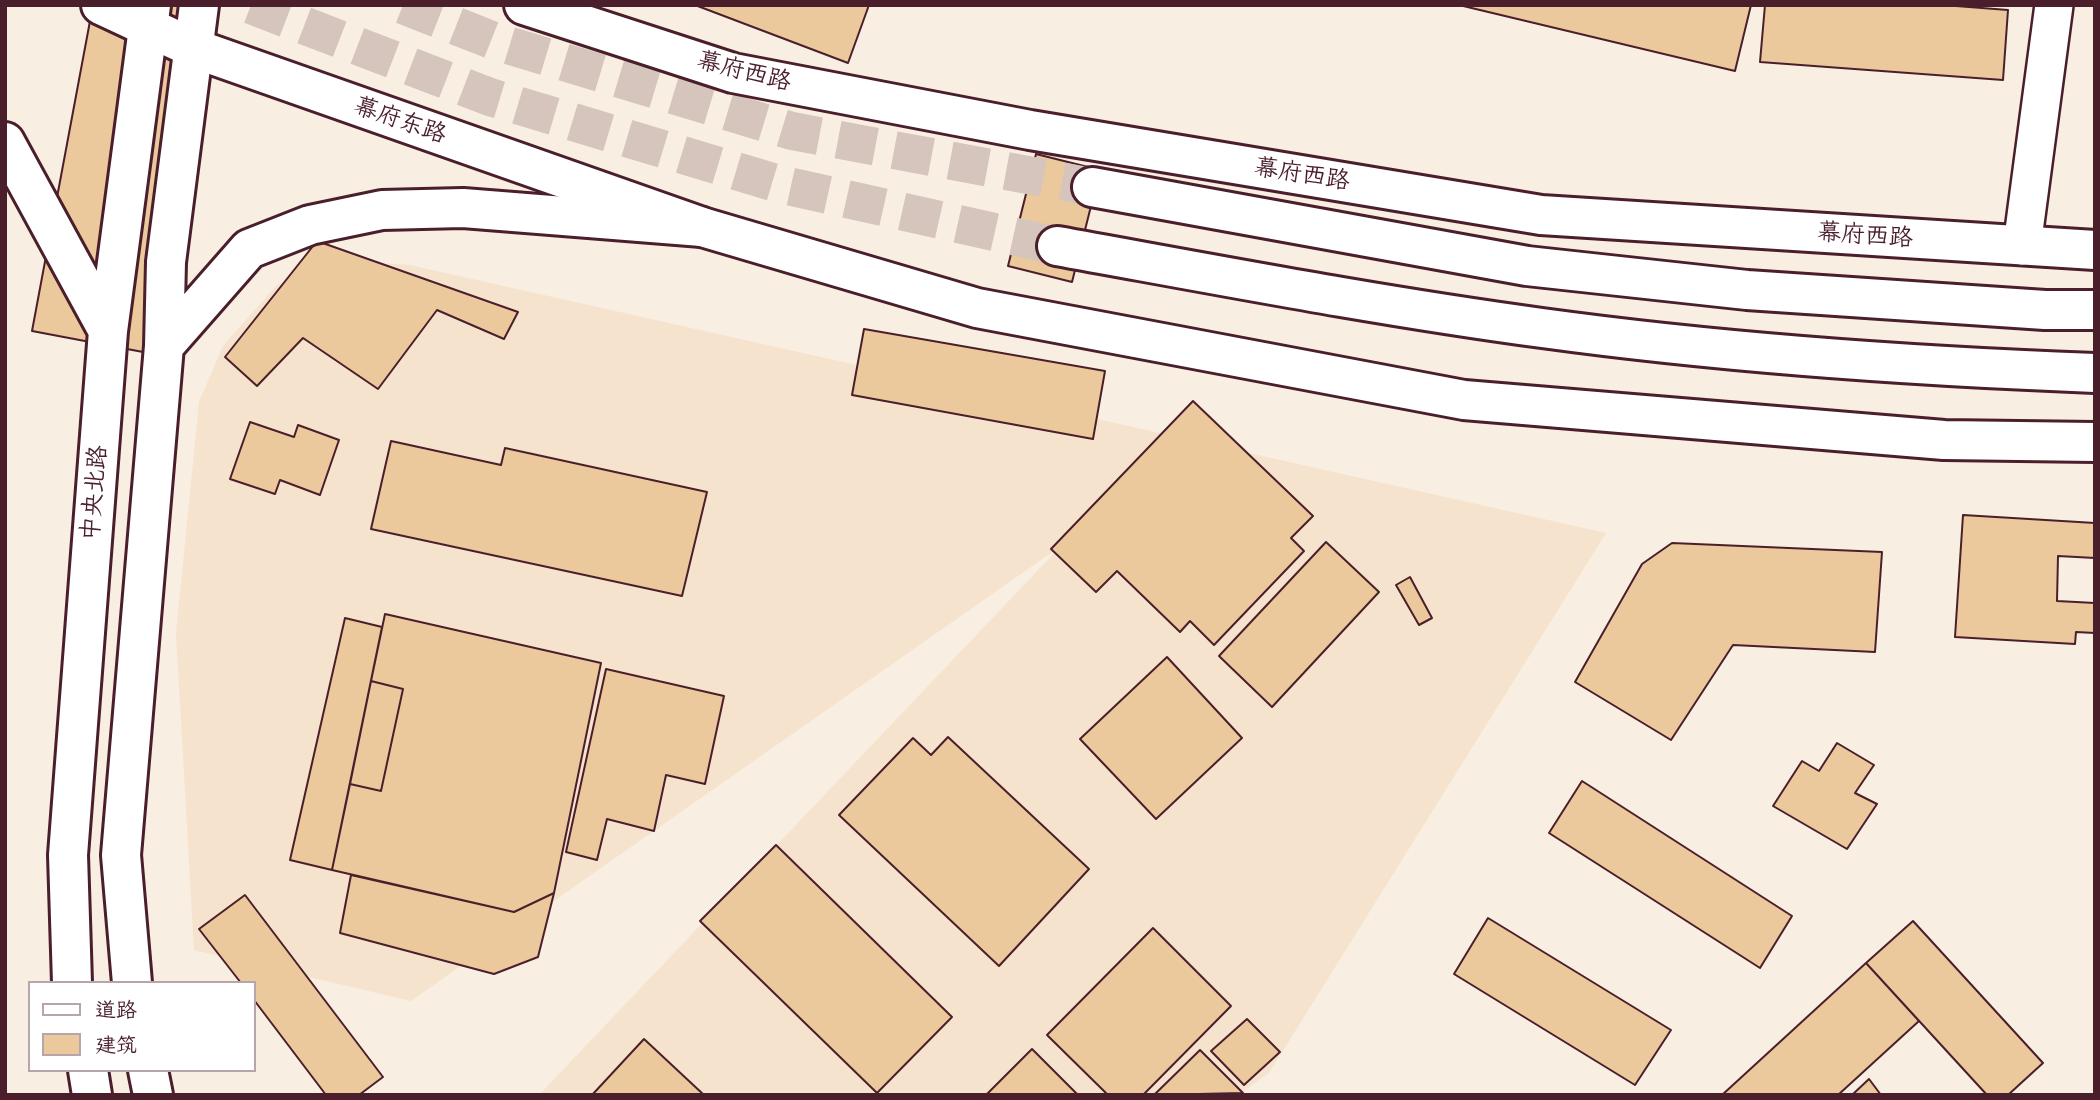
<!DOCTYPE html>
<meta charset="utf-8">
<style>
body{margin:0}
#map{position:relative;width:2100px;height:1100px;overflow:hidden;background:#f9eee2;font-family:"Patrick Hand","LXGW WenKai TC",sans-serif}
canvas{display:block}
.frame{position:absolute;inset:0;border:7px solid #4a1f2b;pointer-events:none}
.legend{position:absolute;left:28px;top:981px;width:228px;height:91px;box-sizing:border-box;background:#fff;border:2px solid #b7a5aa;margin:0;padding:9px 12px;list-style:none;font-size:21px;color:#4a1f2b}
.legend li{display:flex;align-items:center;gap:14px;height:35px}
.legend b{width:35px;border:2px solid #b7a5aa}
</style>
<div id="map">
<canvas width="2100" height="1100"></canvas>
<div class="frame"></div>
<ul class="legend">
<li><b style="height:9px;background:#fff"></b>道路</li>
<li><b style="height:19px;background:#ecc89d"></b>建筑</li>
</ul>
</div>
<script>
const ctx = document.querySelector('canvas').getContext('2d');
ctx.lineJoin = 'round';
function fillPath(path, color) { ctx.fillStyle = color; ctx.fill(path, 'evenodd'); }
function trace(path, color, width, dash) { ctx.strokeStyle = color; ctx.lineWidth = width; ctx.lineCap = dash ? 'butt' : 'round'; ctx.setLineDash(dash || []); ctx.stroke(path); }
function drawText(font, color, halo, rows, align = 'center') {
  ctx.font = font + ' "Patrick Hand","LXGW WenKai TC",sans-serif'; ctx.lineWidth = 5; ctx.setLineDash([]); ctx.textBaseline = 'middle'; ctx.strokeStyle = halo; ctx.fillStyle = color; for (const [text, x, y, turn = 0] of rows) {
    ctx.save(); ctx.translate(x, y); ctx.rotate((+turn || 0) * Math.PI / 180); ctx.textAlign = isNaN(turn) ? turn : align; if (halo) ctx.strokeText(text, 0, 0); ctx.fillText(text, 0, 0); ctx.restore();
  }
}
fillPath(new Path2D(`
 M 337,260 L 410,265 L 1606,533 L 1269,1073 L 1238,1095 L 539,1095 L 1061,546 L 411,1001 L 194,950 L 176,634 L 199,402 L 223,346 L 277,285 Z`), '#f5e3cd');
const building = new Path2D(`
 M 93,5 L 208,5 L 143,352 L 32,331 Z
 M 695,5 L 869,5 L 848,63 Z
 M 1459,5 L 1751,5 L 1735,71 Z
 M 1765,5 L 1943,5 L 2008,10 L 2003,80 L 1760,62 Z
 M 1036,154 L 1100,170 L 1072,282 L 1008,266 Z
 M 317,241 L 518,312 L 504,339 L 437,310 L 378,389 L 303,338 L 257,386 L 225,357 Z
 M 864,329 L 1105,371 L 1093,439 L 852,395 Z
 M 1193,401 L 1313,516 L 1291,538 L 1304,551 L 1214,645 L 1190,621 L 1180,632 L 1117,571 L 1096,592 L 1051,549 Z
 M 250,422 L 294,437 L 298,425 L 339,440 L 320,495 L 280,480 L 275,494 L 230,479 Z
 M 391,441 L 501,465 L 505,448 L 707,492 L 682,596 L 371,529 Z
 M 1963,515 L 2095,523 L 2095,558 L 2058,556 L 2057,601 L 2095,603 L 2095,633 L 2076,632 L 2075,644 L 1955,637 Z
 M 1326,542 L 1379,592 L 1272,707 L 1219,656 Z
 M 1672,543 L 1882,552 L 1875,652 L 1733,645 L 1671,740 L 1575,682 L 1642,564 Z
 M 1410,577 L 1432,618 L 1419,625 L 1396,585 Z
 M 385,614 L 601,663 L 554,893 L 514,912 L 332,870 L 350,784 L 381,791 L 403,689 L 371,681 Z
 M 345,618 L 382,627 L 332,870 L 290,860 Z
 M 1167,657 L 1242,738 L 1156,819 L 1080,739 Z
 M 606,669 L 724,696 L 705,784 L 666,775 L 654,831 L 607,819 L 597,860 L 566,852 Z
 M 371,681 L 403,689 L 381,791 L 350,784 Z
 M 948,737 L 1089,869 L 999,966 L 839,815 L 913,738 L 931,755 Z
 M 1837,743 L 1874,765 L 1855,793 L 1877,804 L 1847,849 L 1773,806 L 1802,761 L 1819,771 Z
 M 1582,781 L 1792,916 L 1760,968 L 1549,833 Z
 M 776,845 L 952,1017 L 877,1093 L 700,921 Z
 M 351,875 L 514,912 L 554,893 L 538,957 L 494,974 L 340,933 Z
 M 245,895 L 383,1077 L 359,1095 L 326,1095 L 254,1000 L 254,983 L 241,983 L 199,929 Z
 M 1488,918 L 1671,1030 L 1635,1085 L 1454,974 Z
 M 1913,921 L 2043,1063 L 2008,1095 L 1987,1095 L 1866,963 Z
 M 1153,928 L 1231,1006 L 1143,1095 L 1108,1095 L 1047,1035 Z
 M 1866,963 L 1919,1021 L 1838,1095 L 1722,1095 Z
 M 1247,1019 L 1280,1052 L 1244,1085 L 1211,1051 Z
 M 644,1039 L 704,1095 L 592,1095 Z
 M 1032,1049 L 1078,1095 L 986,1095 Z
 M 1200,1050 L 1243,1093 L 1154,1095 Z
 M 1869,1079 L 1881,1095 L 1852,1095 Z`);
fillPath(building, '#ecc89d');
trace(building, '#4a1f2b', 2);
trace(new Path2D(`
 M 251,5 L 490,97 L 779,184 L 1057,246
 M 403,5 L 494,41 L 792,131 L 1092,187`), '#d6c5bd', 38, [38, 19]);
const street = new Path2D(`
 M 2022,246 L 2054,5`);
const secondary = new Path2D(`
 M 101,5 L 193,48 L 702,227 L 977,308 L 1464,400 L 1944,440 L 2095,442
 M 524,5 L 733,73 L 1030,130 L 1541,215 L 2095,250`);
const primary = new Path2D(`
 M 5,142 L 108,331
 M 164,346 L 249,249 L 310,225 L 382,210 L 463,208 L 702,227
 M 72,983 L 68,855 L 108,331 L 151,5
 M 132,983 L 121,855 L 164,346 L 166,262 L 199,5
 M 88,1070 L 92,1095
 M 148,1070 L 153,1095`);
const highway = new Path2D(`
 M 1092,187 L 1527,266 L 1747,290 L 2045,310 L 2095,310
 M 1057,246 C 1218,275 1379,306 1542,328 C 1724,353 1911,366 2095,373`);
trace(street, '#4a1f2b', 42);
trace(secondary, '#4a1f2b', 44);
trace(primary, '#4a1f2b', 44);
trace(highway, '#4a1f2b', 44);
trace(street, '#fff', 37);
trace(secondary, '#fff', 38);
trace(primary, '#fff', 38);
trace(highway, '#fff', 38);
drawText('24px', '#4a1f2b', '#fff', [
 ["幕府西路",744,72,14],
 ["幕府东路",400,121,19],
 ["幕府西路",1302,175,9],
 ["幕府西路",1865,236,4],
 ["中央北路",95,493,-85]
]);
</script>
